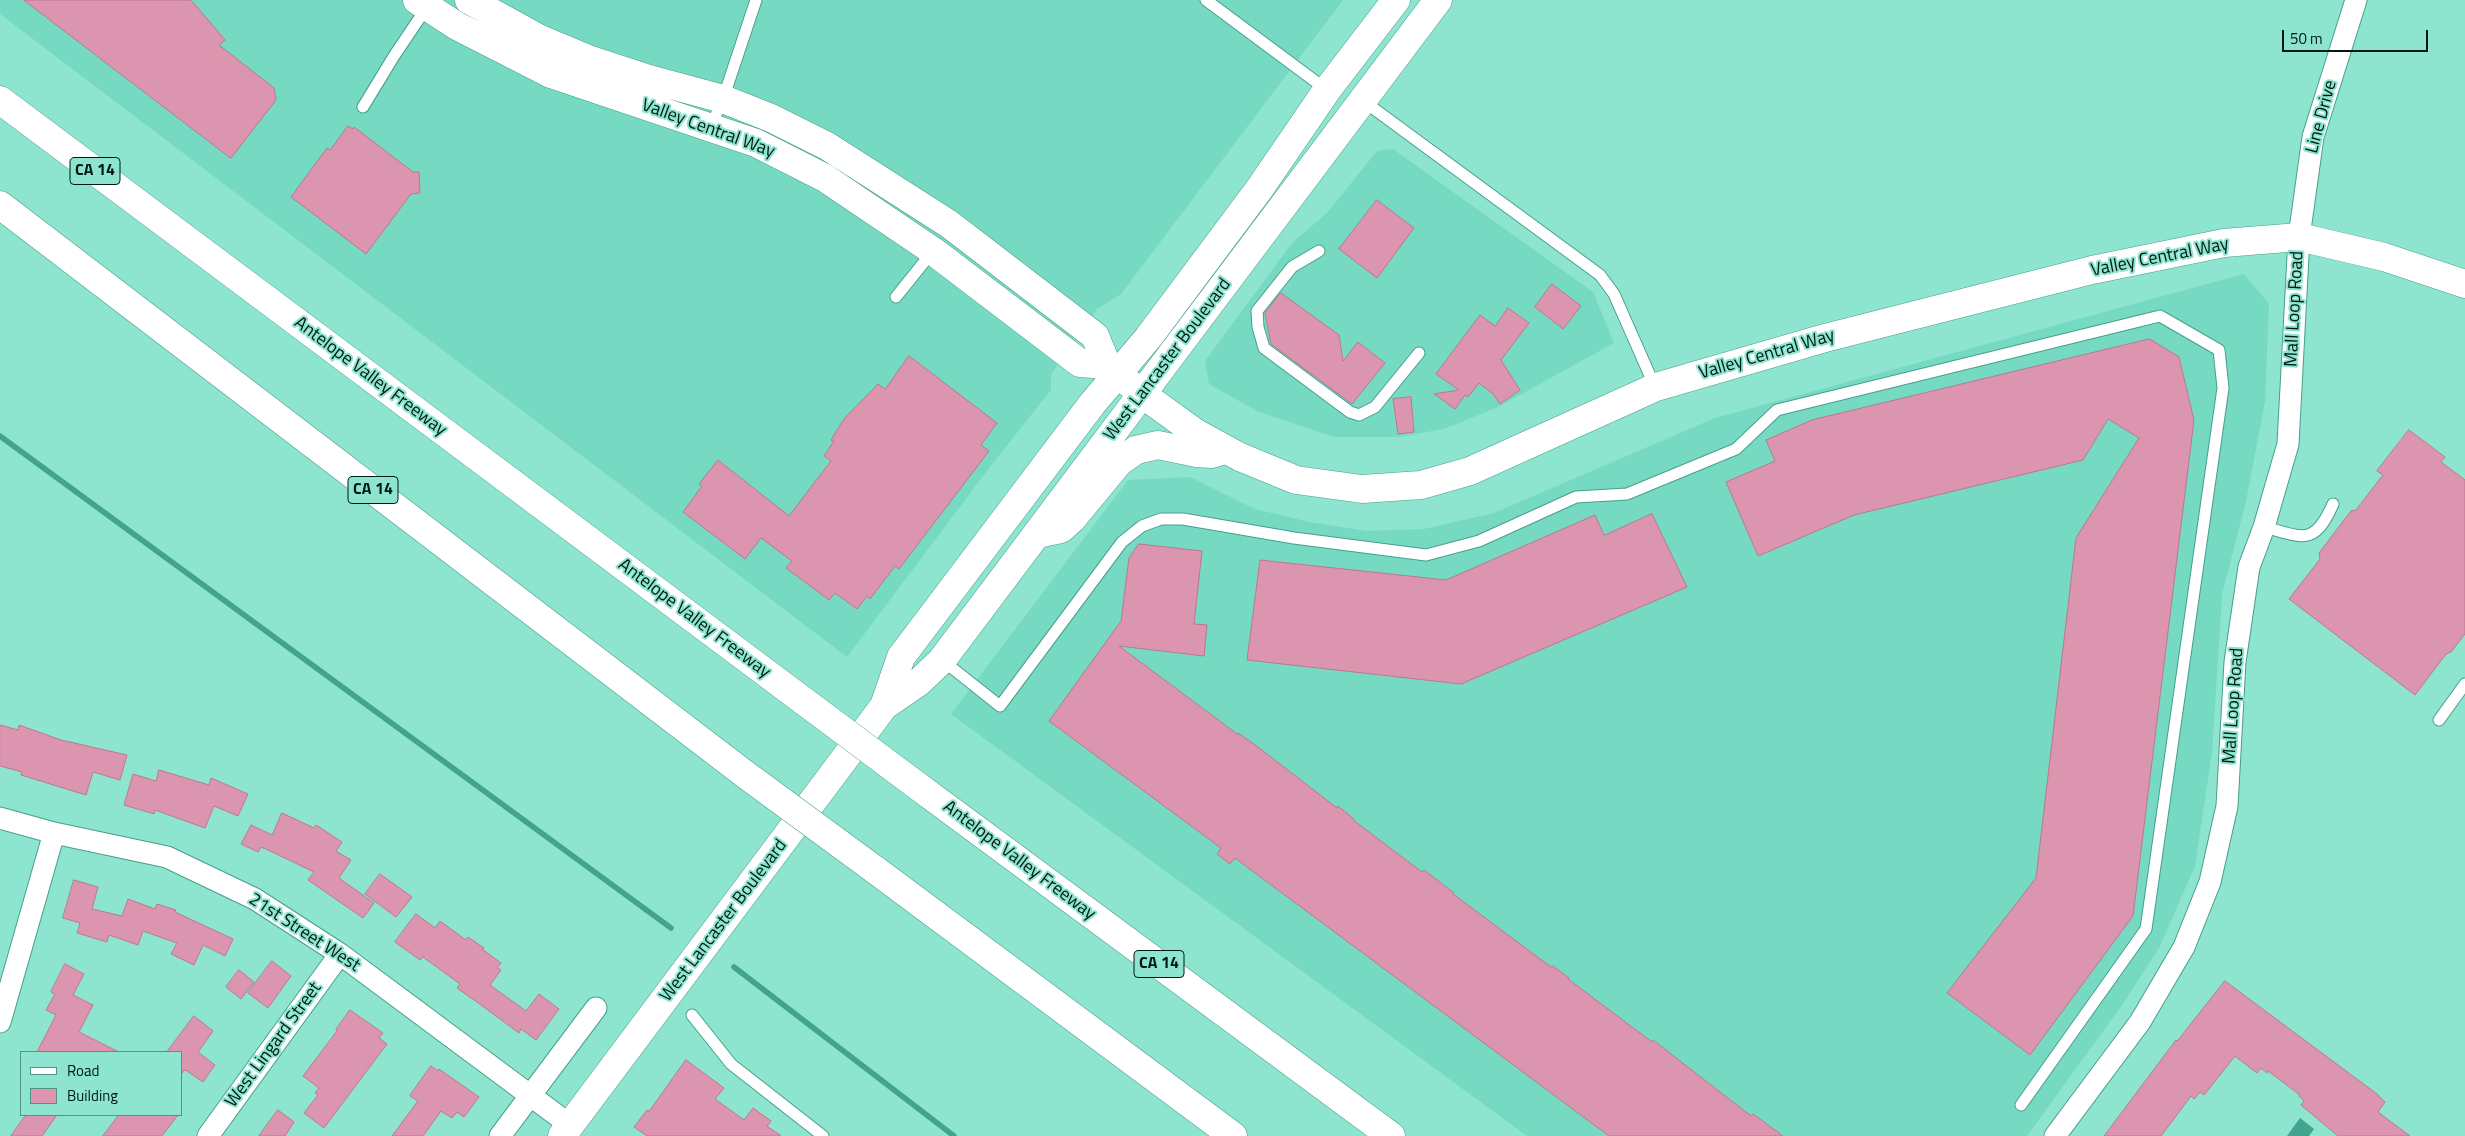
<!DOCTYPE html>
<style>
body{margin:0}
#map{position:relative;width:2465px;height:1136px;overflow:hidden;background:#8de4cf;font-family:"Titillium Web",sans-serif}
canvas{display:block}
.legend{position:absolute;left:20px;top:1051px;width:162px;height:65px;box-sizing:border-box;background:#8de4cf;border:1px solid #559384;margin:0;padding:6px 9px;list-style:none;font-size:15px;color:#001914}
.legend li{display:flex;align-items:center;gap:10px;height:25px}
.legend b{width:25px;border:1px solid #559384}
.scale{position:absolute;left:2282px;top:30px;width:146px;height:22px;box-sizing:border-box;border:2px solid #001914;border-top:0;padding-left:6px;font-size:15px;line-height:18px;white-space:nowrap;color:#001914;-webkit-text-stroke:4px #8de4cf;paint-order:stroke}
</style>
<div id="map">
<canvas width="2465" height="1136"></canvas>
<ul class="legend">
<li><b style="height:6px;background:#fff"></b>Road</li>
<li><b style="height:14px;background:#dc95ae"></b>Building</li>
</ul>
<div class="scale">50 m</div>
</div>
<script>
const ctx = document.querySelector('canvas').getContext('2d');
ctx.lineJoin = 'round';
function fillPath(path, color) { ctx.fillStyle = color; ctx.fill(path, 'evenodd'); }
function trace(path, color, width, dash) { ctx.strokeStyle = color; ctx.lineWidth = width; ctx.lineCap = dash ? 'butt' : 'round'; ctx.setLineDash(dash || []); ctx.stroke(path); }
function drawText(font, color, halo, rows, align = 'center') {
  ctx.font = font + ' "Titillium Web",sans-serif'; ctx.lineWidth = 4; ctx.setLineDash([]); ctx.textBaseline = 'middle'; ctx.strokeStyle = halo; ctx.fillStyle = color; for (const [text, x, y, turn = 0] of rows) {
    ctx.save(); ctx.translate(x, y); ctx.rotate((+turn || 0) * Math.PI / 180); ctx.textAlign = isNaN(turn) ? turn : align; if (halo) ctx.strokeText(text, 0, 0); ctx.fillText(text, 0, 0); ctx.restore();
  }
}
fillPath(new Path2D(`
 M 0,0 L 1343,0 L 1121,294 L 1097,309 L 1051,374 L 1051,390 L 989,468 L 847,657 L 0,14 Z
 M 1393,149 L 1593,292 L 1614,343 L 1498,407 L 1444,429 L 1398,437 L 1334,437 L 1257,411 L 1209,384 L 1205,361 L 1292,243 L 1327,213 L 1377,151 Z
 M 2244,274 L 2269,304 L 2265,401 L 2246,501 L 2222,595 L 2212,752 L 2195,866 L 2159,948 L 2122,1005 L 2027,1136 L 1527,1136 L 951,714 L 1128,480 L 1190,477 L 1255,509 L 1309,522 L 1367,531 L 1424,529 L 1494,513 L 1715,418 Z`), '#76d9c2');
fillPath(new Path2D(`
 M 2300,1118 L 2314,1129 L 2309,1136 L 2287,1136 Z`), '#42a38e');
trace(new Path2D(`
 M 0,436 L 671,928
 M 734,967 L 954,1136`), '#42a38e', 5.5);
const building = new Path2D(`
 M 24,0 L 191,0 L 225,40 L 219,45 L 274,88 L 276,100 L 231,158 Z
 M 348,126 L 353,129 L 354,127 L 413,172 L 419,172 L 420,193 L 411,194 L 366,254 L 291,197 L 327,148 L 330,150 Z
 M 1377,200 L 1414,228 L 1377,278 L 1339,249 Z
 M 1552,284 L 1581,306 L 1563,329 L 1535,307 Z
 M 1281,293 L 1339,335 L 1343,361 L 1358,342 L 1385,363 L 1352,404 L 1271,344 L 1265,313 Z
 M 1508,308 L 1529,323 L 1501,360 L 1520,390 L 1500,404 L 1493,394 L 1479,383 L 1468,397 L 1465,395 L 1455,409 L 1434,394 L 1459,390 L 1436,374 L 1480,315 L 1495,326 Z
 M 2150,339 L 2179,357 L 2194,420 L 2133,916 L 2030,1055 L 1947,993 L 2036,878 L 2076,538 L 2139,438 L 2108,419 L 2083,460 L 1854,515 L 1758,556 L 1726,482 L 1775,461 L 1766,440 L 1812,420 Z
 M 909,356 L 997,423 L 981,445 L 989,451 L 899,569 L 895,566 L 870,599 L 867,596 L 857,609 L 835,593 L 829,600 L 786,568 L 792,561 L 761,538 L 745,559 L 683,512 L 702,486 L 699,484 L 718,460 L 789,516 L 831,461 L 824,456 L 834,441 L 831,440 L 844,419 L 878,384 L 885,389 Z
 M 1411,397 L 1414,432 L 1398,434 L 1393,399 Z
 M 2409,430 L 2445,457 L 2441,462 L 2465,480 L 2465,634 L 2451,652 L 2446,654 L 2415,695 L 2289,599 L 2320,559 L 2319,553 L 2351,511 L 2356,510 L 2383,475 L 2377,471 Z
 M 1652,514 L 1687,587 L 1461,684 L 1247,660 L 1260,560 L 1446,580 L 1595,515 L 1604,535 Z
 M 1139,544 L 1202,551 L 1194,624 L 1207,625 L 1204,656 L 1119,646 L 1237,734 L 1238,733 L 1254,744 L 1337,808 L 1338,806 L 1354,819 L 1353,820 L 1422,872 L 1424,870 L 1454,893 L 1453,894 L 1551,967 L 1553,966 L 1569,978 L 1568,979 L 1652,1042 L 1653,1040 L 1751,1116 L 1753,1114 L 1783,1136 L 1609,1136 L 1235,858 L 1230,864 L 1217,854 L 1221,848 L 1049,721 L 1121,621 L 1129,558 Z
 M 0,725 L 18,730 L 19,725 L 61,740 L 127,755 L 120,780 L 93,772 L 86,795 L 21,775 L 22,772 L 0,766 Z
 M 159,770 L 209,785 L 211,778 L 248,794 L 238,816 L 214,806 L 205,828 L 155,810 L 154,814 L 124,805 L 133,774 L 156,781 Z
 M 282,813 L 314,828 L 316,825 L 342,842 L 336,851 L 351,860 L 339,878 L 374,903 L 363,918 L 308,880 L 314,872 L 268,850 L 261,847 L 258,852 L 241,844 L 251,825 L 272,835 Z
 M 380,874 L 412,897 L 396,917 L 365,894 Z
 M 74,880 L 98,887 L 92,909 L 122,916 L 128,899 L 155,909 L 157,904 L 176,910 L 175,912 L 233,939 L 225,956 L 203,945 L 194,965 L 171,954 L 177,943 L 143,931 L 138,945 L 109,935 L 107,942 L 77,933 L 80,923 L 63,918 Z
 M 416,914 L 435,928 L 440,921 L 466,940 L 468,937 L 484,948 L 482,949 L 501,963 L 497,968 L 501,970 L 490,985 L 526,1011 L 539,994 L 559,1009 L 536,1040 L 521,1029 L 519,1033 L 477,1002 L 457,988 L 460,984 L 423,957 L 420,960 L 395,942 Z
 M 272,961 L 291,976 L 268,1008 L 248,993 Z
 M 65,964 L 84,974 L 73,995 L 93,1005 L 79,1032 L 119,1052 L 37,1052 L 56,1015 L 46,1010 L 55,994 L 51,992 Z
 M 239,970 L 254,982 L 241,999 L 226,987 Z
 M 2225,981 L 2377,1094 L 2385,1102 L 2378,1112 L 2410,1136 L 2338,1136 L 2301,1105 L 2304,1101 L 2299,1096 L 2300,1095 L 2268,1071 L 2267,1073 L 2261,1068 L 2257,1073 L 2235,1056 L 2204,1095 L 2200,1092 L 2194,1099 L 2191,1096 L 2161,1136 L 2104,1136 L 2176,1040 L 2177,1041 Z
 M 350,1010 L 383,1033 L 379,1038 L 387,1044 L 324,1128 L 304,1113 L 318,1095 L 315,1093 L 319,1088 L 303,1076 L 337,1031 L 336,1030 Z
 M 194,1016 L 213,1031 L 198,1052 L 215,1065 L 203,1082 L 187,1071 L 184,1070 L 181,1075 L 181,1052 L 167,1052 Z
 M 686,1060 L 724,1088 L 715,1099 L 744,1120 L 753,1108 L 771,1121 L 767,1126 L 781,1136 L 647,1136 L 634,1127 L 647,1110 L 649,1111 Z
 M 431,1066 L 438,1071 L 439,1069 L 479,1097 L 464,1117 L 457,1112 L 452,1118 L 441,1111 L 423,1136 L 392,1136 L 418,1101 L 410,1096 Z
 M 278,1110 L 294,1122 L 285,1136 L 259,1136 Z
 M 26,1115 L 57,1115 L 42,1136 L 11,1136 Z
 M 119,1115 L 178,1115 L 162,1136 L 103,1136 Z`);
fillPath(building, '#dc95ae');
trace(building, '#bc7890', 1);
const lane = new Path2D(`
 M 1206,0 L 1327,90
 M 1362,100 L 1600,275 L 1614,294 L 1655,387
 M 363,107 L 394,56 L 427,7
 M 711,126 L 723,99 L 756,0
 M 1319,251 L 1292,267 L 1257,311 L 1258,327 L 1264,348 L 1350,412 L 1359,415 L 1375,407 L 1419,353
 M 896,297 L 933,251
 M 2264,527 C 2303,537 2314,547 2333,504
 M 942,660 L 1000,706 L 1122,542 L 1142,526 L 1161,519 L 1183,519 L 1294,538 L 1426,555 L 1479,541 L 1576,497 L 1627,494 L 1736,449 L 1777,410 L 2160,316 L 2219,350 L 2223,388 L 2146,929 L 2021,1105
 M 2439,720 L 2465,684
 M 692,1015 L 731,1064 L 823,1136`);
const street = new Path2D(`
 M 0,818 L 54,833 L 167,857 L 255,899 L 340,954 L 570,1125
 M 0,1022 L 54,833
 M 208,1136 L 340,954
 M 500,1136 L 596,1008
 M 2055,1136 L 2140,1022 L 2184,947 L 2210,882 L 2227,806 L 2235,662 L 2249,567 L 2264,527 L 2288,444 L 2299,237 L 2313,137 L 2356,0`);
const secondary = new Path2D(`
 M 417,0 L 457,26 L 551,74 L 756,143 L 825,178 L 933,251 L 1080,363 L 1107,365
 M 469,0 L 540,39 L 588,59 L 649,79 L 723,99 L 771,118 L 827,146 L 949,224 L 1095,336 L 1107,365 L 1142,394 L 1196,433 L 1240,457 L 1296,480 L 1362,489 L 1421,485 L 1470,471 L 1656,387 L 1825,338 L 2092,270 L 2224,243 L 2299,237 L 2384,257 L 2465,284
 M 1037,534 L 1061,529 L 1072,519 L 1119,462 L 1136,450 L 1158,445 L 1197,453 L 1211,454 L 1225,450
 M 884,706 L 919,682 L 942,660 L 1438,0
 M 562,1136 L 884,706 L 901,657 L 1092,404 L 1148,338 L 1260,188 L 1327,90 L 1396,0`);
const highway = new Path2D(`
 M 0,100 L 805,702
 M 0,205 L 746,775
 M 927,793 L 1391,1136
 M 874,869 L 1233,1136`);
trace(lane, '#479f8c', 13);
trace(street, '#479f8c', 23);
trace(secondary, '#479f8c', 29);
trace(highway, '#479f8c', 29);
trace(lane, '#fff', 11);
trace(street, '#fff', 21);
trace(secondary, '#fff', 28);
trace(highway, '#fff', 28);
const highwayBridge = new Path2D(`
 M 805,702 L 927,793
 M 746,775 L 874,869`);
trace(highwayBridge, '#479f8c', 29, []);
trace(highwayBridge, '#fff', 28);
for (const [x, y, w] of [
 [95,171,50],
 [373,490,50],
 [1159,964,50]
]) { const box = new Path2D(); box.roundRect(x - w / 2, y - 13.5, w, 27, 4); ctx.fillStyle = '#8de4cf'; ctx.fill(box); trace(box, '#001914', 1); }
drawText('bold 16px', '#001914', null, [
 ["CA 14",95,171],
 ["CA 14",373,490],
 ["CA 14",1159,964]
]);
drawText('18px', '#001914', '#8de4cf', [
 ["Line Drive",2322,117,-75],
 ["Valley Central Way",708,129,20],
 ["Valley Central Way",2160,258,-11],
 ["Mall Loop Road",2295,309,-87],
 ["Valley Central Way",1767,355,-16],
 ["West Lancaster Boulevard",1168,360,-53],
 ["Antelope Valley Freeway",370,377,37],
 ["Antelope Valley Freeway",694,619,37],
 ["Mall Loop Road",2234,706,-86],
 ["Antelope Valley Freeway",1019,861,37],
 ["West Lancaster Boulevard",724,921,-53],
 ["21st Street West",304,933,33],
 ["West Lingard Street",274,1045,-54]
]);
</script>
